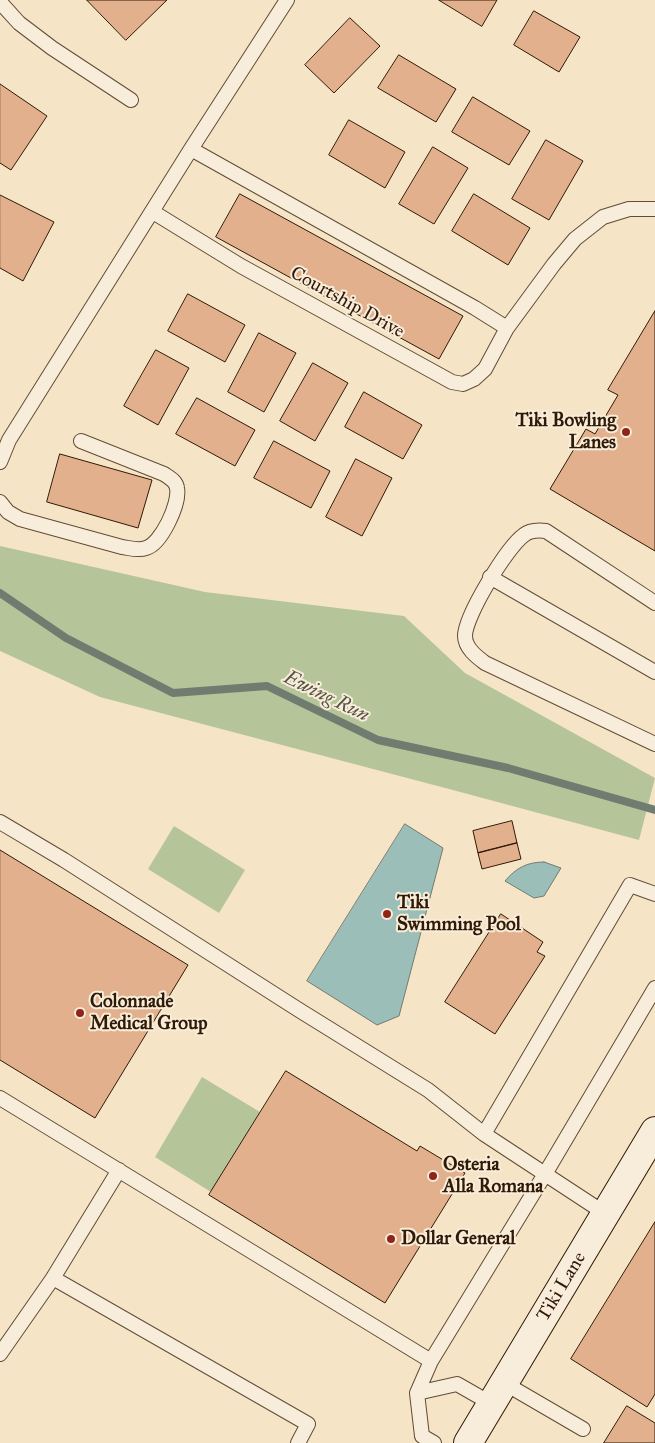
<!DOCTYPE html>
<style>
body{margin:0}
canvas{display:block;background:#f5e4c6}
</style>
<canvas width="655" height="1443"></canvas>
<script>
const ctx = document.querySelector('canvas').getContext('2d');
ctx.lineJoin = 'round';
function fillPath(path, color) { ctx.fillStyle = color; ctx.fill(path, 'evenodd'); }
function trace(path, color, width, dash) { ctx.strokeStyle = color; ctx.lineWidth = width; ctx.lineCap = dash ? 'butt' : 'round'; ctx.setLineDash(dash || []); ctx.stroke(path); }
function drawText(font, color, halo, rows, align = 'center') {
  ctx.font = font + ' "IM FELL Great Primer",serif'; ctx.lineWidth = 4; ctx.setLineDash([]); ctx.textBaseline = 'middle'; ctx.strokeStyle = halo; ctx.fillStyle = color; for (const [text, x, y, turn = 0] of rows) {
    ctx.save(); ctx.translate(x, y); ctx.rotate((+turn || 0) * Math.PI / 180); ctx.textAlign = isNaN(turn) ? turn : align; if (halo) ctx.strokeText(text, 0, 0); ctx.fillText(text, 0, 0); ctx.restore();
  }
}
fillPath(new Path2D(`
 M 0,546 L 205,592 L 404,616 L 465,673 L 655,778 L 639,840 L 449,789 L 100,697 L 0,651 Z
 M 174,826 L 245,870 L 219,913 L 148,869 Z
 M 202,1077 L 260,1112 L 211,1192 L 155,1157 Z`), '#b6c599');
const water = new Path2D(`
 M 405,824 L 443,848 L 399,1016 L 377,1025 L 307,981 Z
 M 544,862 L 561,868 L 544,896 L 534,898 L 505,881 C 516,868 527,862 544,862 Z`);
fillPath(water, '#9cbeb8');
trace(water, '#717c71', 1);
trace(new Path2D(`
 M 0,593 L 66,638 L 173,693 L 267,686 L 378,740 L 508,768 L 655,810`), '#717c71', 8);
const building = new Path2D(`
 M 87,0 L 167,0 L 126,40 Z
 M 439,0 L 497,0 L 482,26 Z
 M 534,11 L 580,37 L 559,72 L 514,45 Z
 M 350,18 L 380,46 L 334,93 L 305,65 Z
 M 399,55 L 456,89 L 436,122 L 378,88 Z
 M 0,84 L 47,116 L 11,170 L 0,163 Z
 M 473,97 L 530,131 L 509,165 L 452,132 Z
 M 349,120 L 405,152 L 385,188 L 329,155 Z
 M 546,140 L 583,161 L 549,220 L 512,199 Z
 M 433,147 L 468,168 L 434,224 L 399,204 Z
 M 240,194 L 463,316 L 439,359 L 216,237 Z
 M 474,194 L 530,228 L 508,265 L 452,231 Z
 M 0,195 L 54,222 L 23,281 L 0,268 Z
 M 188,294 L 245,325 L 225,362 L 168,331 Z
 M 655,311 L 655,551 L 550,489 L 586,429 L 595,434 L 618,395 L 608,390 Z
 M 259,333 L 296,353 L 264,412 L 228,392 Z
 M 156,350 L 189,368 L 158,425 L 124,406 Z
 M 313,363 L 348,383 L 315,441 L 280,421 Z
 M 364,392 L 422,425 L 403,459 L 345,427 Z
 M 197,398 L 255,430 L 235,466 L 176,434 Z
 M 274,441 L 330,471 L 311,508 L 254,478 Z
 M 60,454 L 152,480 L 138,528 L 47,502 Z
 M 356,459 L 392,478 L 362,536 L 326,517 Z
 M 512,821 L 517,843 L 478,853 L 473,831 Z
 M 517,843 L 521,859 L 482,869 L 478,853 Z
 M 0,850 L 188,965 L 95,1118 L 0,1060 Z
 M 501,914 L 543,942 L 537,952 L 545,956 L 495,1034 L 445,1002 Z
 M 286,1071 L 417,1151 L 420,1146 L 465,1173 L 385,1303 L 209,1195 Z
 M 655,1222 L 655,1394 L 647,1407 L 571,1359 Z
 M 627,1406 L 655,1423 L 655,1443 L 604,1443 Z`);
fillPath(building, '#e2b08d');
trace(building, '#301a06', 1);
const lane = new Path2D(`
 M 0,2 L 19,23 L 52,48 L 131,100
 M 191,149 L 475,308 L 507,328
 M 153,212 L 241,266 L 452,382 L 463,384 L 474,379 L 485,369 L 507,328 L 554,264 L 575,239 L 603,217 L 629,209 L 655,209
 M 0,462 L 9,440 L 191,149 L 287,0
 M 0,502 L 8,512 L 20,519 L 122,547 C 130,548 138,551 146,548 C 161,544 180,504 177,488 C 176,481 170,478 164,474 L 81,441
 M 490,577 L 655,672
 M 655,603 L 546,531 C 538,530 530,530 524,535 C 507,547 465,616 465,636 C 465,648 477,657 485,663 L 655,744
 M 0,822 L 64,860 L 299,1010 L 428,1090 L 484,1134 L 606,1214
 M 0,1098 L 431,1361 L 545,1174 L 655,988
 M 484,1134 L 630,885 L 655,894
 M 53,1278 L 119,1170
 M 0,1354 L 53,1278 L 308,1424 L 298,1443
 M 431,1361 L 417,1393 L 422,1436 L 434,1443
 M 504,1383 L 583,1429
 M 417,1393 L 457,1384 L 492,1404`);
const secondary = new Path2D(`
 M 468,1443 L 655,1131`);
trace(lane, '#614c36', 16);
trace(secondary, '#301a06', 30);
trace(lane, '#f8edda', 14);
trace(secondary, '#f8edda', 28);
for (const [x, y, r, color] of [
 [626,432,5,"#8f2418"],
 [387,914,5,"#8f2418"],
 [80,1013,5,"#8f2418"],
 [433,1176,5,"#8f2418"],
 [391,1239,5,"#8f2418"]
]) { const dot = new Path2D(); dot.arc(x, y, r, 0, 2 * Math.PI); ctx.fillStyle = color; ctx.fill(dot); trace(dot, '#f8edda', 2); }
drawText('19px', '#301a06', '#f8edda', [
 ["Courtship Drive",347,303,29],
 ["Tiki Lane",562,1287,-59]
]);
drawText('bold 19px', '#301a06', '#f8edda', [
 ["Tiki Bowling",616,421,"right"],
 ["Lanes",616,443,"right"],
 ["Tiki",397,903],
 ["Swimming Pool",397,925],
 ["Colonnade",90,1002],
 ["Medical Group",90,1024],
 ["Osteria",443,1165],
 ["Alla Romana",443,1187],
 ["Dollar General",401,1239]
], 'left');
drawText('italic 20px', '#565344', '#f8edda', [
 ["Ewing Run",326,697,26]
]);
</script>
